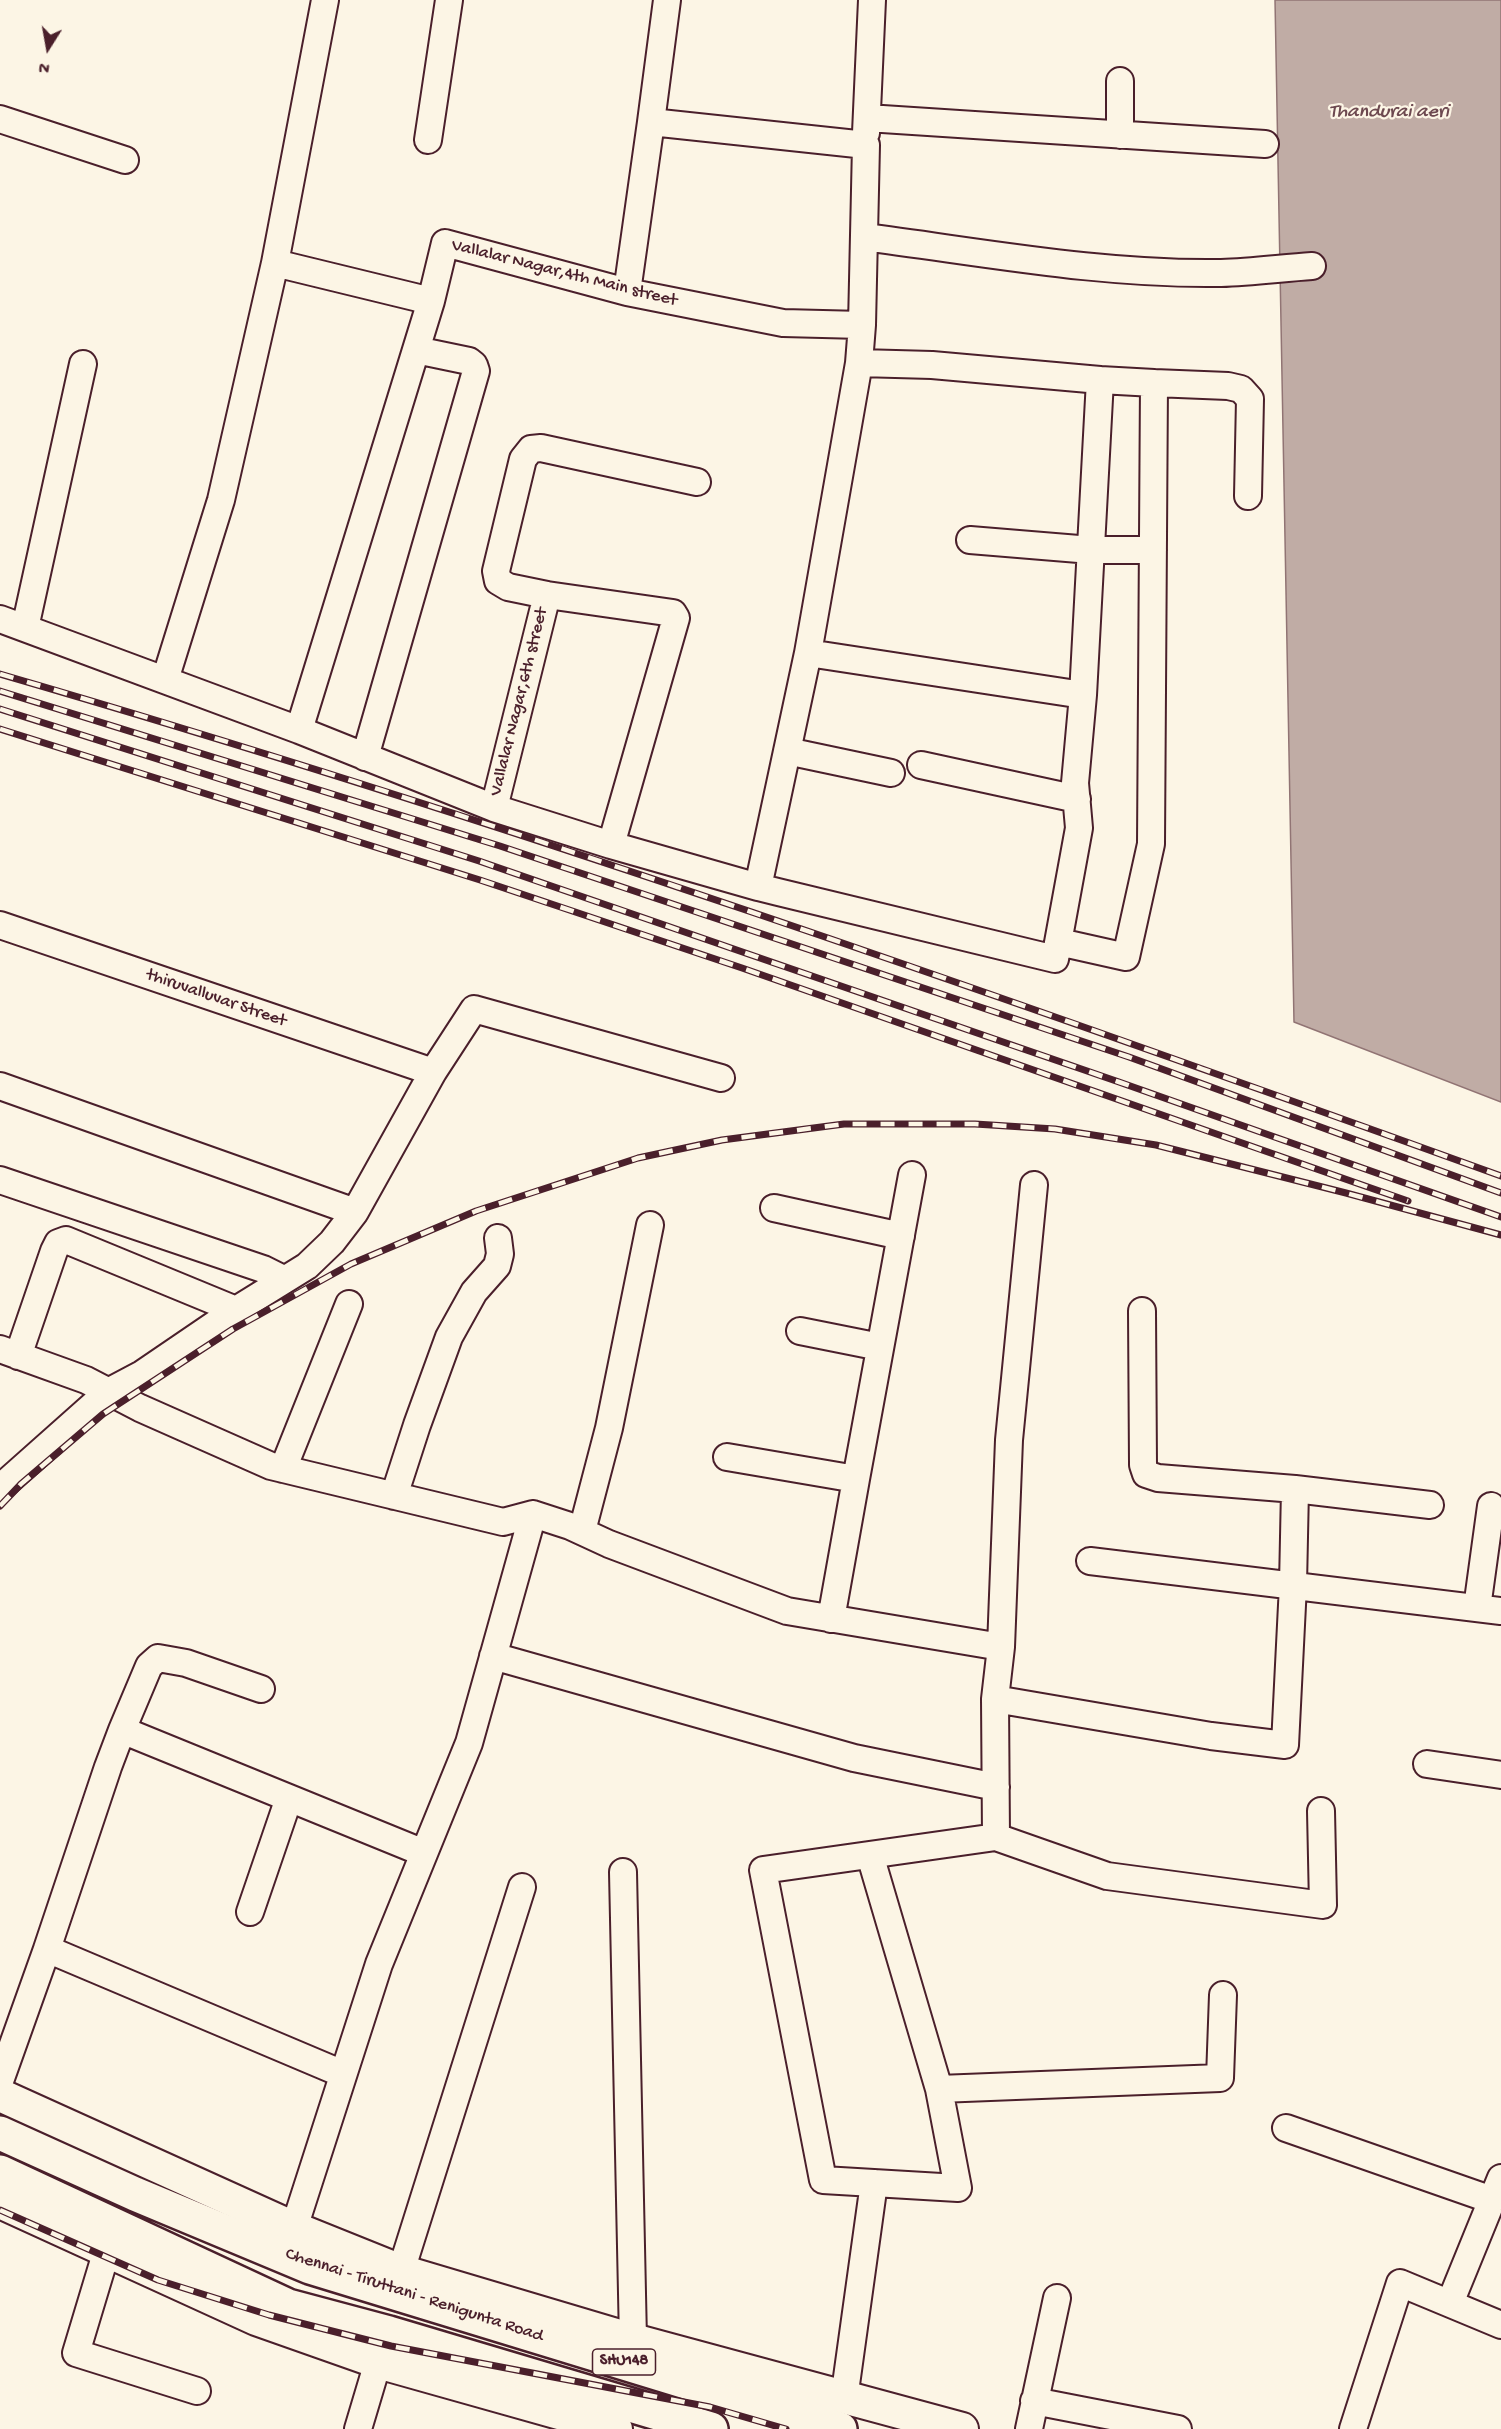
<!DOCTYPE html>
<style>
body{margin:0}
#map{position:relative;width:1501px;height:2429px;overflow:hidden;background:#fcf5e5;font-family:"Gochi Hand",sans-serif}
canvas{display:block}
.north{position:absolute;left:18px;top:18px;width:60px;height:60px;-webkit-text-stroke:4px #fcf5e5;paint-order:stroke;rotate:191deg;font-size:16px;font-weight:700;line-height:24px;text-align:center;color:#4a1f2b}
.north::after{content:'';display:block;margin:auto;width:21px;height:27px;background:#4a1f2b;clip-path:polygon(50% 0,100% 100%,50% 72%,0 100%)}
</style>
<div id="map">
<canvas width="1501" height="2429"></canvas>
<div class="north">N</div>
</div>
<script>
const ctx = document.querySelector('canvas').getContext('2d');
ctx.lineJoin = 'round';
function fillPath(path, color) { ctx.fillStyle = color; ctx.fill(path, 'evenodd'); }
function trace(path, color, width, dash) { ctx.strokeStyle = color; ctx.lineWidth = width; ctx.lineCap = dash ? 'butt' : 'round'; ctx.setLineDash(dash || []); ctx.stroke(path); }
function drawText(font, color, halo, rows, align = 'center') {
  ctx.font = font + ' "Gochi Hand",sans-serif'; ctx.lineWidth = 4.5; ctx.setLineDash([]); ctx.textBaseline = 'middle'; ctx.strokeStyle = halo; ctx.fillStyle = color; for (const [text, x, y, turn = 0] of rows) {
    ctx.save(); ctx.translate(x, y); ctx.rotate((+turn || 0) * Math.PI / 180); ctx.textAlign = isNaN(turn) ? turn : align; if (halo) ctx.strokeText(text, 0, 0); ctx.fillText(text, 0, 0); ctx.restore();
  }
}
const water = new Path2D(`
 M 1275,0 L 1501,0 L 1501,1102 L 1294,1022 Z`);
fillPath(water, '#c0aca5');
trace(water, '#917474', 1.5);
const minor = new Path2D(`
 M 667,0 L 651,122 L 866,145 L 862,325
 M 1120,81 L 1120,135
 M 867,118 L 1265,144
 M 0,119 L 125,160
 M 866,133 L 872,0
 M 428,140 L 449,0
 M 864,237 C 982,252 1102,275 1221,273 C 1252,272 1282,268 1312,266
 M 275,263 L 325,0
 M 627,292 L 651,122
 M 1154,383 L 1228,386 L 1241,389 L 1250,399 L 1248,496
 M 970,540 L 1091,550 L 1153,550
 M 547,595 L 673,613 L 676,618 L 611,845
 M 0,619 L 299,730 L 494,808 L 611,845 L 758,887 L 778,892 L 1055,959 L 1079,828 L 1075,783 L 1083,695 L 808,653 L 758,887
 M 25,628 L 83,364
 M 808,653 L 859,363 L 932,365 L 1100,380 L 1083,695
 M 165,680 L 221,500 L 275,263 L 431,301 L 445,243 L 627,292 L 783,323 L 862,325 L 859,363
 M 299,730 L 431,301
 M 787,751 L 891,773
 M 365,757 L 476,371 L 474,365 L 469,361 L 416,350
 M 921,765 L 1077,799
 M 494,808 L 547,595 L 508,587 L 498,581 L 496,571 L 523,459 L 531,449 L 541,448 L 697,482
 M 0,925 L 433,1072
 M 1059,942 L 1126,957 L 1151,844 L 1154,383 L 1100,380
 M 0,1086 L 355,1212 L 433,1072 L 474,1009 L 721,1078
 M 0,1180 L 263,1269 L 283,1279
 M 1034,1185 L 1009,1440 L 1001,1647 L 995,1699 L 996,1837 L 1107,1876 L 1323,1905 L 1321,1811
 M 774,1208 L 901,1236
 M 1142,1311 L 1143,1465 L 1146,1474 L 1158,1478 L 1295,1489 L 1430,1505
 M 800,1331 L 880,1347
 M 0,1349 L 86,1380 L 140,1408 L 271,1466 L 503,1522 L 533,1514 L 570,1526 L 609,1544 L 787,1611 L 1001,1647
 M 18,1356 L 54,1251 L 58,1243 L 66,1240 L 236,1310
 M 727,1457 L 856,1479 L 912,1175
 M 283,1469 L 349,1304
 M 0,1488 L 108,1392 L 142,1374 L 236,1310 L 307,1266 L 332,1242 L 355,1212
 M 394,1496 L 417,1425 L 449,1337 L 474,1292 L 497,1266 L 500,1254 L 498,1238
 M 582,1531 L 609,1428 L 650,1225
 M 1090,1561 L 1501,1611
 M 1477,1608 L 1491,1506
 M 831,1619 L 856,1479
 M 493,1656 L 854,1758 L 996,1787
 M 995,1699 L 1211,1736 L 1285,1745 L 1293,1585 L 1295,1489
 M 122,1730 L 149,1666 L 158,1658 L 186,1663 L 261,1689
 M 1427,1764 L 1501,1775
 M 996,1837 L 763,1870 L 823,2180 L 958,2188 L 939,2089 L 1220,2078 L 1223,1995
 M 870,1855 L 939,2089
 M 623,1872 L 633,2340
 M 250,1912 L 289,1798
 M 47,1949 L 108,1767 L 122,1730 L 424,1853
 M 0,2081 L 47,1949 L 343,2074
 M 1286,2128 L 1492,2200
 M 294,2228 L 379,1964 L 469,1743 L 533,1514
 M 107,2250 L 76,2353 L 197,2391
 M 401,2271 L 522,1887
 M 1450,2303 L 1501,2178
 M 844,2399 L 874,2183
 M 1034,2401 L 1178,2429
 M 358,2429 L 378,2362
 M 1029,2429 L 1057,2298
 M 1353,2429 L 1400,2283 L 1501,2325`);
const tertiary = new Path2D(`
 M 0,2095 L 294,2228 L 401,2271 L 633,2340 L 962,2429
 M 0,2202 L 256,2319 L 378,2362 L 616,2429`);
const trunk = new Path2D(`
 M 0,2133 L 135,2194 L 310,2267 L 840,2429
 M 0,2172 L 288,2306 L 389,2333 L 711,2429`);
trace(minor, '#4a1f2b', 30);
trace(tertiary, '#4a1f2b', 36);
trace(trunk, '#4a1f2b', 38);
trace(minor, '#fcf5e5', 26);
trace(tertiary, '#fcf5e5', 32);
trace(trunk, '#fcf5e5', 33);
const rail = new Path2D(`
 M 0,674 C 507,821 1005,997 1501,1176
 M 0,691 L 500,846 L 1129,1057 L 1501,1193
 M 0,709 L 479,861 L 1119,1082 L 1501,1217
 M 0,729 L 480,880 L 742,968 L 1408,1201
 M 0,1506 L 21,1484 L 103,1414 L 233,1329 L 351,1264 L 476,1211 L 638,1158 L 722,1140 L 844,1124 L 975,1124 L 1055,1129 L 1156,1145 L 1346,1193 L 1501,1235
 M 0,2210 L 158,2280 L 269,2315 L 391,2346 L 710,2407 L 786,2429`);
trace(rail, '#4a1f2b', 7);
trace(rail, '#fcf5e5', 4.5, [14]);
for (const [x, y, w] of [
 [624,2362,63]
]) { const box = new Path2D(); box.roundRect(x - w / 2, y - 13, w, 26, 4.5); ctx.fillStyle = '#fcf5e5'; ctx.fill(box); trace(box, '#4a1f2b', 1.5); }
drawText('bold 16px', '#4a1f2b', null, [
 ["SHU148",624,2362]
]);
drawText('18px', '#4a1f2b', '#fcf5e5', [
 ["Vallalar Nagar,4th Main street",564,274,14],
 ["Vallalar Nagar,6th street",520,702,-76],
 ["thiruvalluvar Street",216,999,19],
 ["Chennai - Tiruttani - Renigunta Road",414,2296,18]
]);
drawText('italic 20px', '#6d4950', '#fcf5e5', [
 ["Thandurai aeri",1389,113]
]);
</script>
